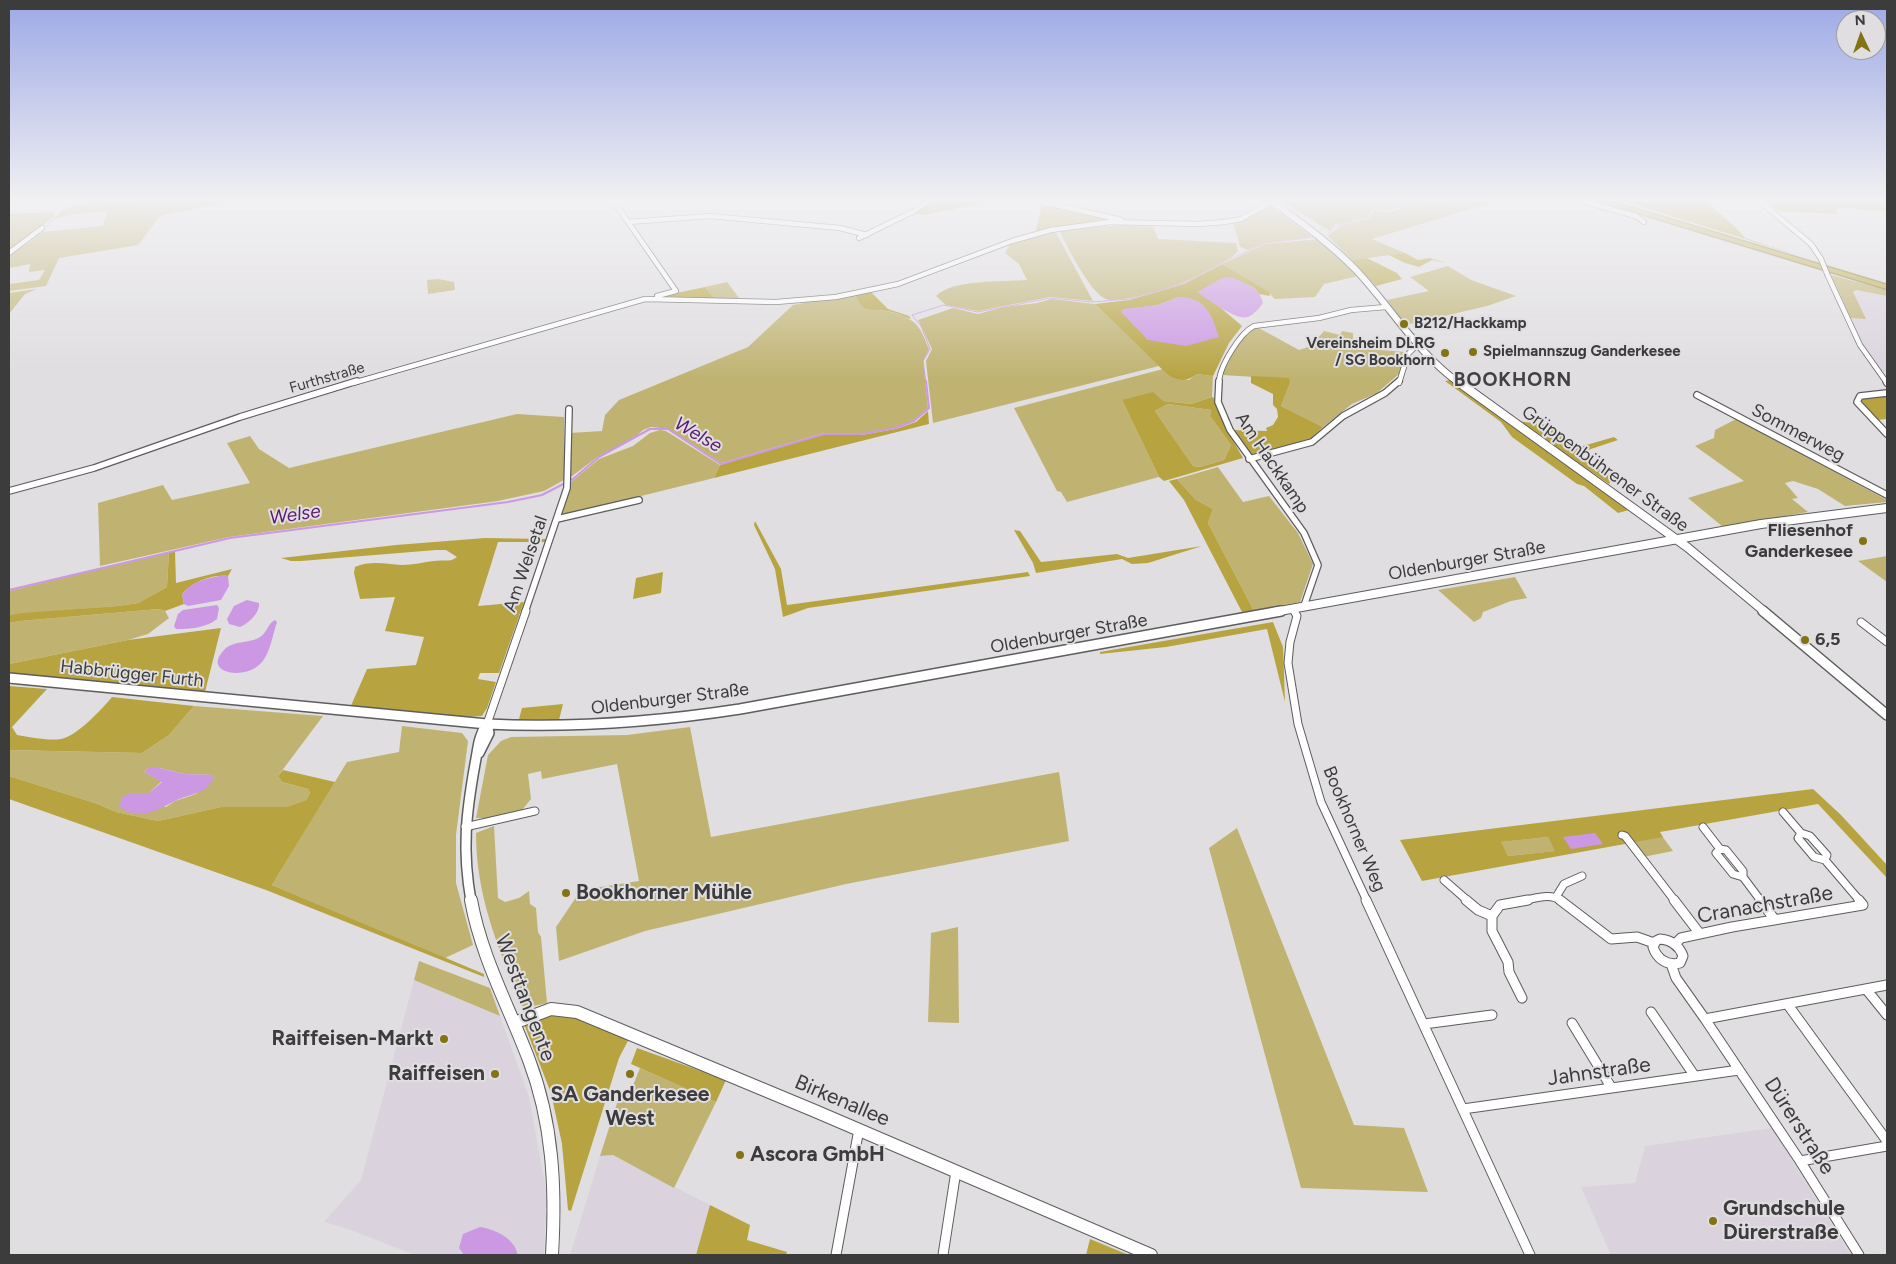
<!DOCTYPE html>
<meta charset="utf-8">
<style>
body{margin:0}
#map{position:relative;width:1896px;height:1264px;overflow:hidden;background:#e0dee1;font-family:Figtree,sans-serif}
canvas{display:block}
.frame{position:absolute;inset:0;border:10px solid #3d3c3d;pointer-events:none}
.north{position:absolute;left:1836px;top:10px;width:50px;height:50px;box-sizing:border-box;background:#e0dee1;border:1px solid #9f9d9f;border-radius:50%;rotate:357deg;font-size:14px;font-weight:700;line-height:20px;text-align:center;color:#3d3c3d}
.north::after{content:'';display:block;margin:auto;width:18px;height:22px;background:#837314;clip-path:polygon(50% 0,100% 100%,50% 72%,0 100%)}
</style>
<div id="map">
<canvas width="1896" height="1264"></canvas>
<div class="frame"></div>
<div class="north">N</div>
</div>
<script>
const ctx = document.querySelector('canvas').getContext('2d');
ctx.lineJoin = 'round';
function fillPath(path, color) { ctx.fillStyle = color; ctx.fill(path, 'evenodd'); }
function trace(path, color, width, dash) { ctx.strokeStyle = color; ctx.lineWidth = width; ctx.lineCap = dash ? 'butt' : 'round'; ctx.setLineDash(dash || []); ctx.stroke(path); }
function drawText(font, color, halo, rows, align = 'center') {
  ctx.font = font + ' Figtree,sans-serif'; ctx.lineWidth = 4; ctx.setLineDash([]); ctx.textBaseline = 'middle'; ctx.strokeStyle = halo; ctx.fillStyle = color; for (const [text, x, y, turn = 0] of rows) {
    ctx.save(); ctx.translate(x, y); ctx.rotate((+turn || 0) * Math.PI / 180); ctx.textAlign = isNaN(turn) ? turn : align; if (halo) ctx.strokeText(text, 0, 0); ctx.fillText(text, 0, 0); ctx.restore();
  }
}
fillPath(new Path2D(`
 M 1830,274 L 1887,289 L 1832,275 L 1853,292 L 1856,290 L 1887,296 L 1887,372 L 1879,371 L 1868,358 Z
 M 414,980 L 500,1016 L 529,1097 L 547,1195 L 544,1255 L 415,1255 L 348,1229 L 324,1222 L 361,1180 Z
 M 1772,1128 L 1851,1255 L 1611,1255 L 1581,1187 L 1635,1183 L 1645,1146 Z
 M 612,1155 L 710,1205 L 696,1255 L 570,1255 L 600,1156 Z`), '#dad3dd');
fillPath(new Path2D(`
 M 140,200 L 235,200 L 160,216 L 138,245 L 59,258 L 46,286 L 9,291 L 9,284 L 39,280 L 45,270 L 29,272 L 30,264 L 9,268 L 9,257 L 43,232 L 103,226 L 107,211 L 74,214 L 55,219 L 64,209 L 89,204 Z
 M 1288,200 L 1439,200 L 1437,202 L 1411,203 L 1388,210 L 1371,211 L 1367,218 L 1356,219 L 1350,223 L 1336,224 L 1330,231 L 1282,201 Z
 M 1445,200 L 1500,200 L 1372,239 L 1405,253 L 1352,260 L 1328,236 L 1340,226 L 1369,219 L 1374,212 L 1391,212 L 1413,204 L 1439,203 Z
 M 1268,205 L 1272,207 L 1312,237 L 1266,243 L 1248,250 L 1240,247 L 1234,225 L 1237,222 Z
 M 54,212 L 54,217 L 9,251 L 9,214 Z
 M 1124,225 L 1154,227 L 1158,239 L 1236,243 L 1238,251 L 1232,257 C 1216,266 1200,275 1184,282 C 1172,288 1118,304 1106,299 C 1090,293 1067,246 1059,230 Z
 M 1055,231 L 1093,301 L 1050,297 L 978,311 L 946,305 L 936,296 C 952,279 1004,282 1027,280 L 1019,264 L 1005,253 L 1010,244 Z
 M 1320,239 L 1345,261 L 1358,276 L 1324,284 L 1315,297 L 1275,299 L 1268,292 L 1222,264 L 1266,244 Z
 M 1448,266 L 1471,280 L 1516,296 L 1487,306 L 1406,325 L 1387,300 L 1429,291 L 1410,277 Z
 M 1831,275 L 1887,290 L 1887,296 L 1856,290 L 1853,292 L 1866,319 L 1851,318 Z
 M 438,279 L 454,282 L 455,290 L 428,294 L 427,280 Z
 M 727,282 L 742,302 L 717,301 L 705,287 Z
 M 37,289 L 25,294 L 9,314 L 9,293 Z
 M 856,296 L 881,311 C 888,310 893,313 900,315 C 920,322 921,331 929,349 L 923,361 L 928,408 L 914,420 L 895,428 L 861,434 L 824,433 L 721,463 L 669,429 L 651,427 L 643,430 L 633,439 L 599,456 L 568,479 L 570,433 L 602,431 L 605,415 L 619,400 L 748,347 L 793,305 Z
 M 1051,299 L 1095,304 L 1159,366 L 933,423 L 926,361 L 932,349 L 918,320 L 953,308 L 978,314 L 1004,307 L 1037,303 Z
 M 1257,327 L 1299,350 L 1311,346 L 1324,331 L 1340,335 L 1342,331 L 1353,333 L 1353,348 L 1405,352 L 1405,359 L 1399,374 L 1377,393 L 1352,404 L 1323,427 L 1281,406 L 1290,383 L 1288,379 L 1222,375 C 1232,356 1239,338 1257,327 Z
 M 1163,369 L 1169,376 L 1189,380 L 1197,374 L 1213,376 L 1212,397 L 1191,404 L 1163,401 L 1122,400 L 1159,477 L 1067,502 L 1061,492 L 1057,491 L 1014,408 Z
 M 1168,404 L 1211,410 L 1210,416 L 1231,445 L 1224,460 L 1200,467 L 1193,466 L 1155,411 Z
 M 517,414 L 564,417 L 564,480 L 544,491 L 498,501 L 229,537 L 100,566 L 98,503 L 163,485 L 172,500 L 250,483 L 227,443 L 250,436 L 259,449 L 289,468 Z
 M 1736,419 L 1887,500 L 1887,502 L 1845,506 L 1818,489 L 1793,481 L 1785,483 L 1798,498 L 1792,499 L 1808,512 L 1723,527 L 1688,498 L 1744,481 L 1695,446 L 1714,438 L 1715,430 Z
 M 660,430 L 666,431 L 720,465 L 714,478 L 560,516 L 571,482 L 599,459 L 633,446 L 650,433 Z
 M 1218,467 L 1243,502 L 1269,496 L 1298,533 L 1313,564 L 1300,602 L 1254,611 L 1208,523 L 1213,509 L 1196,500 L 1177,479 Z
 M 169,552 L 167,587 L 138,603 L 118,606 L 9,615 L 9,591 Z
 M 1887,556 L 1887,582 L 1858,561 Z
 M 1515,577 L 1527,598 L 1511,601 L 1483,612 L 1481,618 L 1474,622 L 1438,590 Z
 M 159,609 L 165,611 L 169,618 L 148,634 L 128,640 L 9,664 L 9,623 L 20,621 Z
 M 194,706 L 323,716 L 278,776 L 282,782 L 308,789 L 310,793 L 306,800 L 286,807 L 221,807 L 158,821 L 116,812 L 98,804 L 9,776 L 9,750 L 142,753 L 169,735 ZM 148,768 L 159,768 L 185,774 L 213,775 L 214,777 L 196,794 L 175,801 L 166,807 L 132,793 L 149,793 L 162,781 L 144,772 Z
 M 402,726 L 462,733 L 468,741 L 456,835 L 456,883 L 473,945 L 445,958 L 272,885 L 347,762 L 399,752 Z
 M 690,727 L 711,837 L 1059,772 L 1069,841 L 846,884 L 645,931 L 559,961 L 556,927 L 581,890 L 639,881 L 617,764 L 542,779 L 541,771 L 528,774 L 531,799 L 522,810 L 491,818 L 476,818 L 488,755 L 501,741 L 511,737 L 627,735 Z
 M 1654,825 L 1673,851 L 1643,857 L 1632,844 Z
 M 494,826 L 498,898 L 505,902 L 519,898 L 529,891 L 530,904 L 536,908 L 538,932 L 541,937 L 547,1003 L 529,1007 L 523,1007 L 520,1002 C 497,945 476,895 476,833 Z
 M 1237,828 L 1354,1125 L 1404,1128 L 1428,1192 L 1301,1188 L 1209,848 Z
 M 1548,837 L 1556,851 L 1508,856 L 1500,842 Z
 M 958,927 L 959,1023 L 928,1022 L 931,933 Z
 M 419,961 L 490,988 L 500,1016 L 414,980 Z
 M 640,1068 L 716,1102 L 674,1188 L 613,1155 L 600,1156 L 620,1094 L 630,1093 Z`), '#c0b372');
fillPath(new Path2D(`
 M 932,200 L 997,200 L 924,215 L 910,213 Z
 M 1620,200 L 1637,200 L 1645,203 L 1650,201 L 1648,200 L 1704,200 L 1735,227 L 1745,238 L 1803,257 Z
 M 1763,200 L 1887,200 L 1887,211 L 1844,208 L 1837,209 L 1836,214 L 1779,211 Z
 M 1042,204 L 1107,218 L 1107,222 L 1036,231 Z
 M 1405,253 L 1418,260 L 1429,258 L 1446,263 L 1432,260 L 1419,267 L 1405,263 L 1389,255 Z
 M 1367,258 L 1397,273 L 1402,279 L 1376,286 L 1352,260 Z
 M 1222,264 L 1269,292 L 1270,296 L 1259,294 C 1247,274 1216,288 1198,292 L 1221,308 L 1242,326 L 1229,343 L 1213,376 L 1197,374 C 1186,382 1181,381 1169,376 L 1095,304 L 1129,300 L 1184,284 ZM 1179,297 L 1148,340 L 1123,310 L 1158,305 Z
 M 705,287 L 717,301 L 664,298 L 662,296 Z
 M 870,291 L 888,309 L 909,316 L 911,319 C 903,316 895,312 887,311 C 872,309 862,313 856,296 L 793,305 Z
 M 1251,376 L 1289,378 L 1290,383 L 1281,406 L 1323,427 L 1309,440 L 1250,455 L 1232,430 L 1267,431 L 1266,428 L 1273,425 L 1278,417 L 1277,409 L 1273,405 L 1273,394 L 1251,383 Z
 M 1450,380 L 1606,493 L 1629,510 L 1618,513 L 1584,486 L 1577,484 L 1512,437 L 1501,422 L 1445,381 Z
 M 1153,392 L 1163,401 L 1191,404 L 1212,397 L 1214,398 L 1227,430 L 1243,458 L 1164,481 L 1159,477 L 1122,400 ZM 1168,404 L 1211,410 L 1210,416 L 1231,445 L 1224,460 L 1200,467 L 1193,466 L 1155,411 Z
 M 1887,395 L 1887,419 L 1877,420 L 1860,402 L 1862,398 Z
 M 928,411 L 929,424 L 714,478 L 720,465 L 824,434 L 861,435 L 896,429 L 916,422 Z
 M 1517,421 L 1548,425 L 1572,444 L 1583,446 L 1614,437 L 1618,440 L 1579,453 L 1613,479 L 1609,484 Z
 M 1177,479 L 1196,500 L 1213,509 L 1208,523 L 1254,611 L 1242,612 L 1184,500 L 1169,481 Z
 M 755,521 L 781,569 L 787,605 L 1028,572 L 1030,576 L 808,608 L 783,617 L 775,569 L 754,525 Z
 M 1014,530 L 1020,531 L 1041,562 L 1117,554 L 1128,558 L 1202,546 L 1148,563 L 1132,564 L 1122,559 L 1036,573 L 1033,563 Z
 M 485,538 L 546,539 L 545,542 L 498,542 L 478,606 L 524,602 L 499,673 L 480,673 L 478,679 L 496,682 L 487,708 L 482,716 L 465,717 L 350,708 L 367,669 L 416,665 L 424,637 L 385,631 L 395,597 L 360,599 L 354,573 L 355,567 C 371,560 386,564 402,565 C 413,565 424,562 434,561 C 443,559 450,563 457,557 L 446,550 L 436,550 L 301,561 L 291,561 L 281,558 L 396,545 Z
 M 175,551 L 176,583 L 232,569 L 228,576 C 212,574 192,582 182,594 L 184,604 L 165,611 L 159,609 L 20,621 L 9,623 L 9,615 L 23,613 L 118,606 L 138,603 L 167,587 L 169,552 Z
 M 663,572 L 661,593 L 633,599 L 636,578 Z
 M 1273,622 L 1283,647 L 1285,702 L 1267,629 L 1166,647 L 1100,654 L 1100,652 Z
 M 221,628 L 205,692 L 9,673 L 9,664 L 128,640 Z
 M 9,686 L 47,689 L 12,727 L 17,735 C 31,737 47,741 61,739 C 76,737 103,708 112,697 L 194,706 L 169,735 L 142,753 L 9,750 Z
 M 563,704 L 559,720 L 519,719 L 522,708 Z
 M 283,770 L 335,782 L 272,885 L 484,974 L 484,977 L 266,890 L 9,799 L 9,776 L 98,804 L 116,812 L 158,821 L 221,807 L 286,807 L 306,800 L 310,793 L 308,789 L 282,782 L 278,776 Z
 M 1813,789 L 1841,815 L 1887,865 L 1887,878 L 1818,804 L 1660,832 L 1663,837 L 1422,881 L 1400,840 ZM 1548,837 L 1555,851 L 1508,856 L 1501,842 Z
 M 555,1010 L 630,1037 L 619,1058 L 571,1211 L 568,1210 L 562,1144 L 551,1093 L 524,1024 Z
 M 637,1048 L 726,1080 L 716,1102 L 631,1064 Z
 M 710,1205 L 750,1225 L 747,1240 L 787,1252 L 786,1255 L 696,1255 Z
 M 1090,1239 L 1129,1255 L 1086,1255 Z`), '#b7a441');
fillPath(new Path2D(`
 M 1231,277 C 1235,278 1254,287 1257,291 C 1260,294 1262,299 1263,303 C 1259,308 1255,314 1248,317 C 1236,321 1208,299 1197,292 L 1222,278 Z
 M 1179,297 C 1206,297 1212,315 1219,337 L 1186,346 L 1148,340 L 1121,312 L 1123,309 L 1158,305 Z
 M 224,575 L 228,576 L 229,586 L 221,600 L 188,606 L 184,604 L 182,594 C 192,581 208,578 224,575 Z
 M 247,600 L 259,603 C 260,613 249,623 240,627 L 229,624 L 227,619 L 234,606 Z
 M 217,605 L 219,608 L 217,619 C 207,628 189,629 176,629 L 174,626 L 178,614 L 183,610 Z
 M 275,620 L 277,622 C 273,634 270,653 262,662 C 247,681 201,674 224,650 C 233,640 249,644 260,637 C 267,633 268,623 275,620 Z
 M 148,768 L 159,768 L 185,774 L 213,775 L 214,777 C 206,795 191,793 175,801 C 157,810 137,822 119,806 L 123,796 L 132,793 L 149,793 L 162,782 L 144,772 Z
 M 1595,833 L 1603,844 L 1571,849 L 1563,837 Z
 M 480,1227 C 497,1230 514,1238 518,1255 L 464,1255 L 459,1248 L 463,1234 Z`), '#cc98e4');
trace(new Path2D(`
 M 46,227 L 60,213
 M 1326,236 L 1338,225 L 1351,224 L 1358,220 L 1368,219 L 1373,212 C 1388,211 1398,206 1412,204 C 1422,202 1435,206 1443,200
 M 1386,300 L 1402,321
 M 1417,339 L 1422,345
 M 926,383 L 923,361 L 930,349 L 921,326 L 912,315 L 944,305 L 978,312 L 1050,298 L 1092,302 L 1129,299 L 1182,284 L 1232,258 L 1267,243 L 1316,237`), '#cc98e4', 1);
trace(new Path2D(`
 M 9,590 L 230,538 L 508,502 L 542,495 L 573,479 L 599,457 L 650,429 L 668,429 L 721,464 L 824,434 L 861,434 L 896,428 L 914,421 L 929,408 L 926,381`), '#cc98e4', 2);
const streetFar3 = new Path2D(`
 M 609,200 L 619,209 L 676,291 L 657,296
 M 1033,200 L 1122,220
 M 1578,200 L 1636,216 L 1644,222
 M 1758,200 L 1811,244 L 1821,259
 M 628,222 L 710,216 L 840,228 L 867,235
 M 859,238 L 914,211 L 930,200
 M 9,253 L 42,228
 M 1828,276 L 1860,345 L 1887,383
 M 353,383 L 645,299 L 776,302 L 836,297 L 898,284 L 1012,241 L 1051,230 L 1110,222 L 1198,224 L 1225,222 L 1241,219 L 1273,201
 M 1219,383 C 1219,367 1240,333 1254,326 L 1319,318 L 1351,310 L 1386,307
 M 1399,383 L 1408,354 L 1417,345`);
const streetFar2 = new Path2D(`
 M 1219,381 L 1218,402 L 1230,430 L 1304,533 L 1318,565 L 1305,603 L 1306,607
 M 1886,381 L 1887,383
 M 1887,393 L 1860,396 L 1857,402 L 1887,434
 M 1697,395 L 1887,495
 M 1249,459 L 1312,442 L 1343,416 L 1385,393 L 1399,381
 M 9,491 L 94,468 L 240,417 L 357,381
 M 557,519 L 639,500
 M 1293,609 L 1295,612
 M 525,612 L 567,488 L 569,409`);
const streetFar1 = new Path2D(`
 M 1294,611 L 1297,616 L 1290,642 L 1288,663 L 1298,724 L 1321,802 L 1367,901
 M 1861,622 L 1887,642
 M 487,724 L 526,611
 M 1783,812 L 1801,833 L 1810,836 L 1827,855 L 1825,860 L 1860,901
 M 465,827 L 535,811
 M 1703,827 L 1720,849 L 1726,850 L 1743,871 L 1743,877 L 1761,901
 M 1801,833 L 1798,838 L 1814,857 L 1825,860
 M 1622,835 L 1625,836 L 1675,901
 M 1720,849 L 1716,853 L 1733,874 L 1743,877
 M 1444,880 L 1468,901
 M 1556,897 L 1564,884 L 1582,876
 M 1521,901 C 1534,899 1550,892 1561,901`);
const street = new Path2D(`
 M 1366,900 L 1530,1255
 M 1466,900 L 1478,910 L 1492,916
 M 1560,900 L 1611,939 L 1637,937 L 1654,943
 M 1674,900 L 1700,934
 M 1760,900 L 1775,920
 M 1859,900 L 1863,905
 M 1660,939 C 1671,940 1679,945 1683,956 L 1680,963 C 1667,966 1657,959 1653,947 L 1656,941 Z
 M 1675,944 L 1681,938 L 1732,927 L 1863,905
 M 1671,964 L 1676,978 L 1705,1019
 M 1866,989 L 1887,1015
 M 1522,998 L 1509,972 L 1508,962 L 1492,931 L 1492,916 L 1500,905 L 1528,900
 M 1788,1005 L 1887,1141
 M 1651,1012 L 1694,1075
 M 1572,1023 L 1611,1087
 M 1424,1024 L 1492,1015
 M 1463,1109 L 1739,1070
 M 1800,1161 L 1887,1146
 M 836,1255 L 859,1129
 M 943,1255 L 956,1171
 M 1859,1255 L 1800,1161 L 1705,1019 L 1887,985`);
const secondaryFar3 = new Path2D(`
 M 1270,200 C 1300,222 1330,243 1356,270 C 1391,307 1416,352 1459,383`);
const secondaryFar2 = new Path2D(`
 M 1457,381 L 1687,547 L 1765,612
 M 1274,612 L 1761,524 L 1887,508`);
const secondaryFar1 = new Path2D(`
 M 1763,611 L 1887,715
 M 9,678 L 487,724 C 572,728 656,722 740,709 L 1281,611
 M 479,753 L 489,733 L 487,724
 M 471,901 C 462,850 466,814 475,764 C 478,750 478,736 487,724`);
const secondary = new Path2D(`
 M 471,900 C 481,956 509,1007 529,1060 C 553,1123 556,1188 552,1255
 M 514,1023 L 551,1009 L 577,1012 L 815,1111 L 1151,1255`);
const highway = new Path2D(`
 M 88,200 L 103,200 L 100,202 L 89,202 Z
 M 1598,200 L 1607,200 L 1887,285 L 1887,289 L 1599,201 Z`);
trace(streetFar3, '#5d5c5e', 6);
trace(streetFar2, '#5d5c5e', 8);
trace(streetFar1, '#5d5c5e', 9);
trace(street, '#5d5c5e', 11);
trace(secondaryFar3, '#5d5c5e', 8);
trace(secondaryFar2, '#5d5c5e', 10);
trace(secondaryFar1, '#5d5c5e', 12);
trace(secondary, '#5d5c5e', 14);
trace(highway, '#918440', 3);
trace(streetFar3, '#fff', 4.5);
trace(streetFar2, '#fff', 5.5);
trace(streetFar1, '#fff', 7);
trace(street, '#fff', 9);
trace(secondaryFar3, '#fff', 6);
trace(secondaryFar2, '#fff', 8);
trace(secondaryFar1, '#fff', 9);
trace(secondary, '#fff', 12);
fillPath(highway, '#beab42');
const streetBridge = new Path2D(`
 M 1821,259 L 1828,276`);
trace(streetBridge, '#5d5c5e', 6, []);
trace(streetBridge, '#fff', 4.5);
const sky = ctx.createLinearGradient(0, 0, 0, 377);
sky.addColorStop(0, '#9da9e6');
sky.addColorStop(0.53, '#f1f0f2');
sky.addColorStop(1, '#f1f0f200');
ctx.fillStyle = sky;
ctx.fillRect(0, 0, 1896, 377);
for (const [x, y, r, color] of [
 [1404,324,5,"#837314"],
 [1473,352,5,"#837314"],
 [1445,353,5,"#837314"],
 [1863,541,5,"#837314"],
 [1805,640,5,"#837314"],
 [566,893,5,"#837314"],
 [444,1039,5,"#837314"],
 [495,1074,5,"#837314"],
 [630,1074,5,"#837314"],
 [740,1155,5,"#837314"],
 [1713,1221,5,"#837314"]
]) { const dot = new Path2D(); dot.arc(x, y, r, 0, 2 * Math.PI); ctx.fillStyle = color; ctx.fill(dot); trace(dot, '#e0dee1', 2); }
drawText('bold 15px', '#3d3c3d', '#e0dee1', [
 ["B212/Hackkamp",1414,324],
 ["Vereinsheim DLRG",1435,344,"right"],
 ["/ SG Bookhorn",1435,361,"right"],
 ["Spielmannszug Ganderkesee",1483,352]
], 'left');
drawText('15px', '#3d3c3d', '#e0dee1', [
 ["Furthstraße",327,378,-16]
]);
drawText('18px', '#3d3c3d', '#e0dee1', [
 ["Sommerweg",1798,433,28],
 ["Am Hackkamp",1272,463,56],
 ["Grüppenbührener Straße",1605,469,36],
 ["Oldenburger Straße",1467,561,-10],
 ["Am Welsetal",526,564,-71],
 ["Oldenburger Straße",1069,634,-10],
 ["Habbrügger Furth",132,674,6],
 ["Oldenburger Straße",670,699,-7],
 ["Bookhorner Weg",1354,829,67]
]);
drawText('bold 18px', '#3d3c3d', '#e0dee1', [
 ["Fliesenhof",1853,531],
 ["Ganderkesee",1853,552],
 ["6,5",1815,640,"left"]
], 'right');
ctx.letterSpacing = '1px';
drawText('bold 19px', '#434144', '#e0dee1', [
 ["BOOKHORN",1513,380]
]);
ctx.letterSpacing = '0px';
drawText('italic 19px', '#5c1a75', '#e0dee1', [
 ["Welse",698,435,30],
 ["Welse",295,515,-8]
]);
drawText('bold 21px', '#3d3c3d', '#e0dee1', [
 ["Bookhorner Mühle",576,893],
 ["Raiffeisen-Markt",434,1039,"right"],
 ["Raiffeisen",485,1074,"right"],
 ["SA Ganderkesee",630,1095,"center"],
 ["West",630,1119,"center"],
 ["Ascora GmbH",750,1155],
 ["Grundschule",1723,1209],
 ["Dürerstraße",1723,1233]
], 'left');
drawText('21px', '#3d3c3d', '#e0dee1', [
 ["Cranachstraße",1765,905,-10],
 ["Westtangente",525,998,69],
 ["Jahnstraße",1599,1072,-8],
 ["Birkenallee",842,1101,23],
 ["Dürerstraße",1799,1126,57]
]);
</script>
